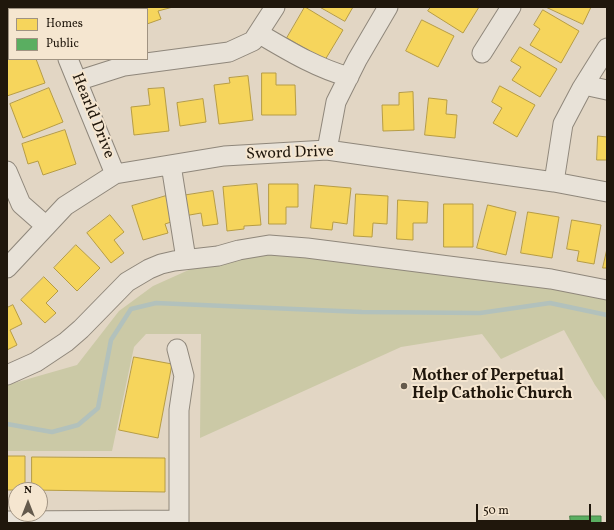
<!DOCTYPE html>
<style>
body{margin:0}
#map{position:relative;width:614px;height:530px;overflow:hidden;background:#e2d6c4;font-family:Vollkorn,serif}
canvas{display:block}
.frame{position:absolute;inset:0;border:8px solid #20170c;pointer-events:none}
.legend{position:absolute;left:8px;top:8px;width:140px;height:52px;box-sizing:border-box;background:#f5e6d0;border:1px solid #a09382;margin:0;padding:5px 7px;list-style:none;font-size:12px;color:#20170c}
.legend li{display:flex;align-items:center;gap:8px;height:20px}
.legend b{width:20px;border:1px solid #a09382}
.north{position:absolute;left:8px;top:482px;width:40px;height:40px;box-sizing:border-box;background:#f5e6d0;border:1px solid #a09382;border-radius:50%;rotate:0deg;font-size:11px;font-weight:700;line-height:16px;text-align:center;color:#20170c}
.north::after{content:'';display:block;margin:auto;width:14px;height:18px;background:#645a4c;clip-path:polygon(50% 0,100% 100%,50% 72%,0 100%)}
.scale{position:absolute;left:476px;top:504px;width:115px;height:18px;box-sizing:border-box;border:2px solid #20170c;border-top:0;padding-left:5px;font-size:12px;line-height:14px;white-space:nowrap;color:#20170c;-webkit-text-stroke:3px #f5e6d0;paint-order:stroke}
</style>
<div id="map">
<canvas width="614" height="530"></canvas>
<div class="frame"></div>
<ul class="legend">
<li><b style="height:11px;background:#f6d55c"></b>Homes</li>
<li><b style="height:11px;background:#5aae61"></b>Public</li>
</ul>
<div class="north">N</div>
<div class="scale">50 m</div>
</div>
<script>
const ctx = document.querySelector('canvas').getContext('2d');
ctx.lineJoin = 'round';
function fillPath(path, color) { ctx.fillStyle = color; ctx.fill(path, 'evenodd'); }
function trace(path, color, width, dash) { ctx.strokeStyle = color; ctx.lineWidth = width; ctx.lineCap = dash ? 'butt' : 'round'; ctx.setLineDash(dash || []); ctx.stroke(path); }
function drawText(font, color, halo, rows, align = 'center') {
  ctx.font = font + ' Vollkorn,serif'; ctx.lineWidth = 4; ctx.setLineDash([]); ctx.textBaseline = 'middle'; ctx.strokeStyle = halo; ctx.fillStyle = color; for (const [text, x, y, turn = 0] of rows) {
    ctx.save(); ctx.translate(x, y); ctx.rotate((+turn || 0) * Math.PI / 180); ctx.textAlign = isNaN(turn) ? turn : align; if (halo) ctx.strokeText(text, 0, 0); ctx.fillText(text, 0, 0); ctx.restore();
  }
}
fillPath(new Path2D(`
 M 269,254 L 313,256 L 559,290 L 607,300 L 607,402 L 595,385 L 564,330 L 501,359 L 482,334 L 401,347 L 200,438 L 201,334 L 146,334 L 134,347 L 112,451 L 7,451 L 7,385 L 77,365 L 119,311 L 153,286 L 202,264 Z`), '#cbc9a6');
const homes = new Path2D(`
 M 95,7 L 127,7 L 127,9 L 95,9 Z
 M 138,7 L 173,7 L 158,11 L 161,19 L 147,24 L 147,9 L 138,9 Z
 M 305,7 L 343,30 L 325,60 L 287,38 Z
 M 320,7 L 353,7 L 345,21 Z
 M 431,7 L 479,7 L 463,33 L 428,11 Z
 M 546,7 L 591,7 L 583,24 Z
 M 543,10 L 579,31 L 561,63 L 530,45 L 540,29 L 534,25 Z
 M 9,20 L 9,49 L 7,50 L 7,21 Z
 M 422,20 L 454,36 L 438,67 L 406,51 Z
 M 520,47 L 557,69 L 540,97 L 512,80 L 521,67 L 511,61 Z
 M 7,59 L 36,59 L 45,83 L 7,96 Z
 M 262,73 L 276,73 L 276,85 L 295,85 L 296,115 L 262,115 Z
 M 248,76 L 253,120 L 219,124 L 214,85 L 230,83 L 229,78 Z
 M 500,86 L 535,105 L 517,137 L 493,123 L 502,108 L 492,102 Z
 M 49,88 L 63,122 L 23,138 L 10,104 Z
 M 164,88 L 169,131 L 134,135 L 131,107 L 150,105 L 148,89 Z
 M 413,92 L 414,130 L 383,131 L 382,105 L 399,105 L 399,93 Z
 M 429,98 L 447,100 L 446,114 L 457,115 L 455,138 L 425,135 Z
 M 203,99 L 206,122 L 180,126 L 177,103 Z
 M 65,130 L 76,164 L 43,175 L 38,161 L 28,164 L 22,144 Z
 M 598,136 L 607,137 L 607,160 L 597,160 Z
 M 257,184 L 261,225 L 244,226 L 244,229 L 227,231 L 223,187 Z
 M 269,184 L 298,184 L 298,207 L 286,207 L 286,224 L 269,224 Z
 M 315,185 L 351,188 L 347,224 L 333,222 L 332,230 L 311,228 Z
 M 213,191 L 218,224 L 203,226 L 201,213 L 184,216 L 181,196 Z
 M 356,194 L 388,196 L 387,224 L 373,223 L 372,237 L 354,236 Z
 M 166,196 L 174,221 L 165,224 L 168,233 L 143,240 L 132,206 Z
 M 398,200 L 428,202 L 427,223 L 413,223 L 413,240 L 397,239 Z
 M 444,204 L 473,204 L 473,247 L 444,247 Z
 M 488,205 L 516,212 L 506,255 L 477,248 Z
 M 528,212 L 559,217 L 552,258 L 521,253 Z
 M 110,215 L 124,232 L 114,240 L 124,253 L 111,263 L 87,233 Z
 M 572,220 L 601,225 L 594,264 L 577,261 L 579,251 L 567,249 Z
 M 76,245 L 100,268 L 77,291 L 54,268 Z
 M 607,249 L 607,268 L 603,268 Z
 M 44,277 L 58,291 L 46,303 L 56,313 L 45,323 L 21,300 Z
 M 13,305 L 22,324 L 10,330 L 17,345 L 7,350 L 7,308 Z
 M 134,357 L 172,364 L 158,438 L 119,430 Z
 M 7,456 L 25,456 L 25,490 L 7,490 Z
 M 32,457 L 165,458 L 165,492 L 32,490 Z`);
fillPath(homes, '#f6d55c');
trace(homes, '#b69c44', 1);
const public = new Path2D(`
 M 570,516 L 601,516 L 601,523 L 544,523 L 570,523 Z`);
fillPath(public, '#5aae61');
trace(public, '#498148', 1);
trace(new Path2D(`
 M 7,424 L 52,432 L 78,425 L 98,408 L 111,340 L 131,309 L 156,303 L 362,312 L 480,313 L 550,303 L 607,315`), '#b2c1bc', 4.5);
const minor = new Path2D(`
 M 53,7 L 54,9
 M 258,33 C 287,50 316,68 349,77
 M 482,53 L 511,7
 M 68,59 L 115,174
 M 77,81 L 124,66 L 229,52 L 253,41 L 275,7
 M 584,85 L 607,90
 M 327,150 L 336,102 L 357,60 L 388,7
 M 171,165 L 186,259
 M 7,171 L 21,204 L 46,226
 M 554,182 L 563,124 L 582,88 L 607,48
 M 7,268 L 65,206 L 115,174 L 224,156 L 327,150 L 554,182 L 607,192
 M 177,349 L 184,376 L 179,410 L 179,523
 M 7,375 L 36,362 L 66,342 L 81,329 L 127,282 L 149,269 L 161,264 L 174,261 L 218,256 L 239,250 L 269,245 L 307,248 L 551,279 L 607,290
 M 7,521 L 179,520`);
trace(minor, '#8f877b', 21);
trace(minor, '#e8e2d8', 19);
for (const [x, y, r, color] of [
 [404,386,4,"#645a4c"]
]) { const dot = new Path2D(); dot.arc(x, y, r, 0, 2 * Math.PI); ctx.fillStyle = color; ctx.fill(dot); trace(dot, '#f5e6d0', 1.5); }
drawText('16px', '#20170c', '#f5e6d0', [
 ["Hearld Drive",92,116,68],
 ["Sword Drive",290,154,-2]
]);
drawText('bold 16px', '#20170c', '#f5e6d0', [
 ["Mother of Perpetual",412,377],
 ["Help Catholic Church",412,395]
], 'left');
</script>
